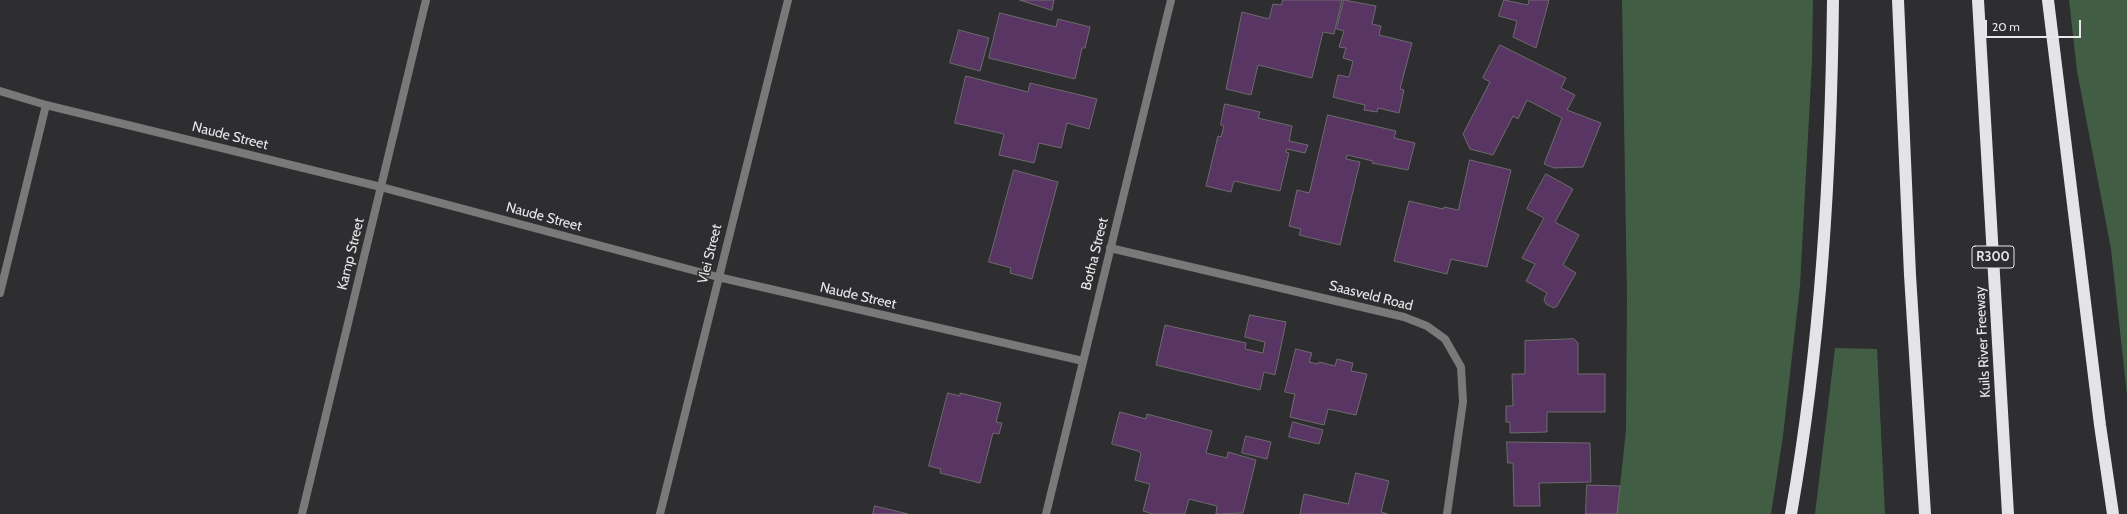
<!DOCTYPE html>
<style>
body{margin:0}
#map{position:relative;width:2127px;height:514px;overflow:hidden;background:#2e2d2f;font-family:Cabin,sans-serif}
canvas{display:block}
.scale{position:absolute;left:1985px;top:20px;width:96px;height:18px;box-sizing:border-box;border:2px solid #e8e7e9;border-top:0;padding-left:5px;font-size:12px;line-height:14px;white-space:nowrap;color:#e8e7e9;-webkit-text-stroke:3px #2e2d2f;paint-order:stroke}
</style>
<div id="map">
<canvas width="2127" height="514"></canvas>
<div class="scale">20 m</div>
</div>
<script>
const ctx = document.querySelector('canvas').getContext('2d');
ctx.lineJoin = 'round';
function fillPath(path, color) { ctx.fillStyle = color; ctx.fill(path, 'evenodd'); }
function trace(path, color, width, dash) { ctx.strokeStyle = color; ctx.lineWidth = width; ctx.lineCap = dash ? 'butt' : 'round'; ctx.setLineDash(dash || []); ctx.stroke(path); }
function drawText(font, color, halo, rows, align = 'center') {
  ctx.font = font + ' Cabin,sans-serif'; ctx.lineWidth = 3; ctx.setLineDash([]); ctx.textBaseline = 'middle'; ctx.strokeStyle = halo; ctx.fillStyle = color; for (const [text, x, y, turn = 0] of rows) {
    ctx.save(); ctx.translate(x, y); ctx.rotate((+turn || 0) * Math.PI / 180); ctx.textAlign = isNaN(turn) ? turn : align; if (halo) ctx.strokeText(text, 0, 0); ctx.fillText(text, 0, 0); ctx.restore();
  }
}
fillPath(new Path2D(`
 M 1622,0 L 1813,0 L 1812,61 L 1800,286 L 1783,436 L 1771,514 L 1617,514 L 1626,430 L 1627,297 Z
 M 2069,0 L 2127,0 L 2127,395 L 2111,249 L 2077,71 Z
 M 1835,348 L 1877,349 L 1885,514 L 1815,514 Z`), '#415e45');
const building = new Path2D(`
 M 1020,0 L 1054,0 L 1052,10 Z
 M 1283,0 L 1342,0 L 1334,34 L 1323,32 L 1312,78 L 1258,65 L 1251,95 L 1226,89 L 1242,12 L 1269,19 L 1273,4 L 1281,5 Z
 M 1344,0 L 1376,6 L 1372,24 L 1381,26 L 1379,35 L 1412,43 L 1400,89 L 1404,90 L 1399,113 L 1378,108 L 1377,112 L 1364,110 L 1365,105 L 1333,97 L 1338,75 L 1349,77 L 1353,61 L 1343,58 L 1346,48 L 1339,47 L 1344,31 L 1337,29 Z
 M 1504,0 L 1528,5 L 1529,0 L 1549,0 L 1536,48 L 1513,37 L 1517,21 L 1499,16 Z
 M 1000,13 L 1056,27 L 1058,19 L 1090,27 L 1085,48 L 1082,48 L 1075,79 L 989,58 Z
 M 959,30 L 989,38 L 980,71 L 950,63 Z
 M 1500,45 L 1566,78 L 1561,88 L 1575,95 L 1567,110 L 1601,123 L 1583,167 L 1554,168 L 1544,164 L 1562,118 L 1527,100 L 1518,119 L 1513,116 L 1493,155 L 1470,149 L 1463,134 L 1490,82 L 1483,78 Z
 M 966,76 L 1028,92 L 1030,83 L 1097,99 L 1089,129 L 1067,123 L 1061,148 L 1039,143 L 1034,163 L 999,155 L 1004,134 L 955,123 Z
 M 1225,104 L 1260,112 L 1258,118 L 1292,126 L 1289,141 L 1308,145 L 1305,153 L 1287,149 L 1286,152 L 1289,153 L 1280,191 L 1234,181 L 1231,192 L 1206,186 L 1218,136 L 1221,137 L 1224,126 L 1221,125 Z
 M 1328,115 L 1396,131 L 1394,138 L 1415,143 L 1408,170 L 1372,163 L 1373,161 L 1347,155 L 1346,159 L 1360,162 L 1340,245 L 1299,235 L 1301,229 L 1289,226 L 1297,190 L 1309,193 Z
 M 1470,160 L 1511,170 L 1487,267 L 1451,259 L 1447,274 L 1394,261 L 1409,201 L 1443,209 L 1444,207 L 1458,210 Z
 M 1014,170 L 1058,182 L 1032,279 L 1010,273 L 1011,268 L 989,262 Z
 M 1546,174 L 1573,189 L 1555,222 L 1579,235 L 1563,265 L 1576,273 L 1557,306 L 1554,308 L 1546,304 L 1544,299 L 1547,293 L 1526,281 L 1535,264 L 1522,258 L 1544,218 L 1527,209 Z
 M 1250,315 L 1286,322 L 1275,375 L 1264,372 L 1260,390 L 1156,365 L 1165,325 L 1246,343 L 1245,349 L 1263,353 L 1265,342 L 1245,337 Z
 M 1574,339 L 1578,343 L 1578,374 L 1605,374 L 1605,412 L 1547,412 L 1547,432 L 1510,433 L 1510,422 L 1506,422 L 1506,406 L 1513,406 L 1512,374 L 1525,374 L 1525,341 Z
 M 1296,349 L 1312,353 L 1309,362 L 1318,364 L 1319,362 L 1335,366 L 1337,359 L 1353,363 L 1351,371 L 1367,374 L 1356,415 L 1328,409 L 1324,425 L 1290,417 L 1295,394 L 1285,392 Z
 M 948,393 L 960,396 L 960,393 L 1001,403 L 996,422 L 1002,423 L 999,434 L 993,433 L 980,483 L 940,473 L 941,469 L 929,466 Z
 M 1120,412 L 1146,419 L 1147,414 L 1212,431 L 1206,453 L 1227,458 L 1228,452 L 1256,460 L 1243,513 L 1216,514 L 1217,506 L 1189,499 L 1185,514 L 1153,514 L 1143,511 L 1150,484 L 1135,480 L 1141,453 L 1138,451 L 1112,444 Z
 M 1293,422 L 1323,430 L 1319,444 L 1289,437 Z
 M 1246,436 L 1271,442 L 1267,459 L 1242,453 Z
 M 1507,442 L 1590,443 L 1591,482 L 1539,483 L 1540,506 L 1514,506 L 1513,463 L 1508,463 Z
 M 1356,473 L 1389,481 L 1381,512 L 1388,514 L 1300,514 L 1304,494 L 1348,504 Z
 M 1587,485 L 1620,486 L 1617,514 L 1586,514 Z
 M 875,506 L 908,514 L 873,514 Z`);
fillPath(building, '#583562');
trace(building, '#6d6c6e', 1);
trace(new Path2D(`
 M 0,91 L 46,105 L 381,187 L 718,277 L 1083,361
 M 1110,248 L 1404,317 L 1427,326 L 1445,339 L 1461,367 L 1463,402 L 1447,514
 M 0,293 L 46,105
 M 302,514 L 426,0
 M 660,514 L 788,0
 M 1046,514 L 1171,0`), '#79797a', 8);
trace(new Path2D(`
 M 1898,0 L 1910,275 L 1925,514
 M 1978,0 L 2008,514
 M 2048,0 L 2100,425 L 2113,514
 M 1791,514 C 1821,345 1831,172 1833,0`), '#e4e3e6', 12);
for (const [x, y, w] of [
 [1993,257,42]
]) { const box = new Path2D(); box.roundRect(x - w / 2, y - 11, w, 22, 3); ctx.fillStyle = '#2e2d2f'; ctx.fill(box); trace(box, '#e8e7e9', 1); }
drawText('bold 13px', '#e8e7e9', null, [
 ["R300",1993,257]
]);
drawText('14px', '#e8e7e9', '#2e2d2f', [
 ["Naude Street",230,136,14],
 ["Naude Street",544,217,15],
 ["Kamp Street",351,254,-76],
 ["Vlei Street",710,254,-76],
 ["Botha Street",1095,254,-76],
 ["Naude Street",858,296,13],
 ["Saasveld Road",1371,296,14],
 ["Kuils River Freeway",1983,342,-93]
]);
</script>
